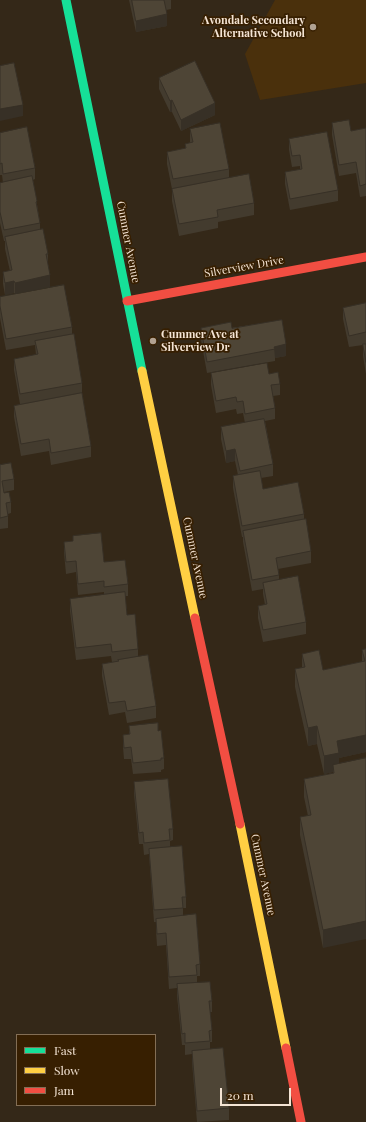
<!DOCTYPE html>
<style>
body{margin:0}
#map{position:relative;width:366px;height:1122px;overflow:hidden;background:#342818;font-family:"Playfair Display",serif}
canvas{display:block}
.legend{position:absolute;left:16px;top:1034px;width:140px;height:72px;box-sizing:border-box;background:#371f01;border:1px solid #836e55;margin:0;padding:5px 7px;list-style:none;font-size:12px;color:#f4e4d4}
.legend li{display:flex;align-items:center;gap:8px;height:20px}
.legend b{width:20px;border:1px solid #836e55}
.scale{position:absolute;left:220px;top:1088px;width:71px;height:18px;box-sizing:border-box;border:2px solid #f4e4d4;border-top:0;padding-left:5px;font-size:12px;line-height:14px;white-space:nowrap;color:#f4e4d4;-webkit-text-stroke:3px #371f01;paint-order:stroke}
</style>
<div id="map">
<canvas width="366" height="1122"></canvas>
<ul class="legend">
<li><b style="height:5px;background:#16e098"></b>Fast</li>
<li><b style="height:5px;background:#ffcf43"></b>Slow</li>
<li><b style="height:5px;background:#f24e42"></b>Jam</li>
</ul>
<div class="scale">20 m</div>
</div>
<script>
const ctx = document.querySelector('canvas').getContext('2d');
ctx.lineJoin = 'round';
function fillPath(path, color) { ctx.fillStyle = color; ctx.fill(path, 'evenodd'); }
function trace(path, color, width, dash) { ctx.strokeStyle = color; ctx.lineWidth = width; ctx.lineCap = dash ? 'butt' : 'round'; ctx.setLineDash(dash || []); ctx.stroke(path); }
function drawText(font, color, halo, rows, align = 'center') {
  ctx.font = font + ' "Playfair Display",serif'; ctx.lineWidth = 3.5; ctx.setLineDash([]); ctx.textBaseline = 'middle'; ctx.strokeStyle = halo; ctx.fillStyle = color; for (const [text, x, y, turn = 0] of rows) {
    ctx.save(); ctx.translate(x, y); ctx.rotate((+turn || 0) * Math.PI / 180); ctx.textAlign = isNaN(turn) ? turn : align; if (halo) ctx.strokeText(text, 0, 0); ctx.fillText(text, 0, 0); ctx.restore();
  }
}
fillPath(new Path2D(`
 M 275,0 L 366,0 L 366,83 L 260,100 L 245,54 Z`), '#4a300c');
trace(new Path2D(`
 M 66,0 L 142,371`), '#16e098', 9);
trace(new Path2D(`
 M 142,371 L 195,618
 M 240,824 L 286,1048`), '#ffcf43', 9);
trace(new Path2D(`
 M 127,301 L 366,257
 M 195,618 L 240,824
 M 286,1048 L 301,1122`), '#f24e42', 9);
fillPath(new Path2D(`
 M 129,0 L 171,0 L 171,9 L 166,10 L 167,26 L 136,32 Z
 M 159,78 L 215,115 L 181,131 L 172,112 L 170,112 L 159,89 Z
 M 332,123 L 351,131 L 366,128 L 366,196 L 360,197 L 356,173 L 339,176 L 332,135 Z
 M 190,129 L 229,169 L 229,178 L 254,203 L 254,215 L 218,222 L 218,228 L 179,236 L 172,201 L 172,189 L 167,164 L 167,152 L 185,149 L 185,144 L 190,143 Z
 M 0,133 L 35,168 L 35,179 L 33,180 L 40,223 L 40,230 L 48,254 L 48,266 L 50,287 L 16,294 L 72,327 L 72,335 L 82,383 L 82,394 L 91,446 L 91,457 L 51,465 L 49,451 L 21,456 L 14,417 L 14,406 L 20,404 L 14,370 L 14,359 L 36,355 L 35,345 L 6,350 L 0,318 L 0,297 L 15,294 L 14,293 L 5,295 L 3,284 L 3,272 L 10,271 L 5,249 L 5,241 L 4,241 L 0,223 L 0,183 L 3,183 L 2,175 L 0,175 Z
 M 289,139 L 338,190 L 338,201 L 290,210 L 285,184 L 285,172 L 300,170 L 300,166 L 292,167 L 289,150 Z
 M 366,303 L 366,374 L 363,356 L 363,345 L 349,347 L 343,319 L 343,308 Z
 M 282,320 L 286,356 L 275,358 L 275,361 L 207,373 L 201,340 L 201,328 L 232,328 Z
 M 211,373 L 269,374 L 280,384 L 280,395 L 273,396 L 275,408 L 275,419 L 265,421 L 273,464 L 273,476 L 261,478 L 263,489 L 304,514 L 304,519 L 311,551 L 311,563 L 278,569 L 279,575 L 279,580 L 306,622 L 306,634 L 263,642 L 258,618 L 258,606 L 265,605 L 263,594 L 263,589 L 252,591 L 243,542 L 243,537 L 242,537 L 233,488 L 233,476 L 238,475 L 235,461 L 226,463 L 221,439 L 221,427 L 245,423 L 243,413 L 237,414 L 236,409 L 216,413 L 211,385 Z
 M 0,465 L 14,479 L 14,490 L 4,492 L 11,502 L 11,513 L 8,514 L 8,528 L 0,529 Z
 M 73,536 L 104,562 L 128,584 L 128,596 L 125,596 L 127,615 L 138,649 L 138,657 L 156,706 L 156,718 L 127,723 L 125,712 L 109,715 L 102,676 L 102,664 L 112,662 L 111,656 L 76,660 L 70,611 L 70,599 L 104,595 L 104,592 L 78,595 L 76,572 L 66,574 L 64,553 L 64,542 L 73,541 Z
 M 366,649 L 366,752 L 339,758 L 323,948 L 300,835 L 300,817 L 308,816 L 304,797 L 304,779 L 333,773 L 333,772 L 324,774 L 317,744 L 308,746 L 295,687 L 295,669 L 302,668 L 302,654 L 323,670 L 362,662 L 362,650 Z
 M 129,726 L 158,731 L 164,758 L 164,769 L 161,770 L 161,772 L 133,774 L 131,759 L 124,759 L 123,747 L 123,735 L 129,734 Z
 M 134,782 L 173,829 L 173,840 L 170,841 L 170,847 L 186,897 L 186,908 L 183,908 L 183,916 L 200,964 L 200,976 L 197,976 L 197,983 L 212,1001 L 212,1012 L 210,1012 L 212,1030 L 212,1042 L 210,1042 L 210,1049 L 229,1108 L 229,1120 L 197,1122 L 192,1062 L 192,1054 L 185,1055 L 185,1045 L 182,1045 L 177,996 L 177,988 L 169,989 L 166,945 L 157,946 L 156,931 L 156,922 L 154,922 L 149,854 L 144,855 L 143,844 L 139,844 L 134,794 Z`), '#433b2e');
fillPath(new Path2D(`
 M 167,14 L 167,26 L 136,32 L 136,21 Z
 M 172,100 L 172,112 L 170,112 L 170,101 Z
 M 215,103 L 215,115 L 181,131 L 181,120 Z
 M 23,105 L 23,116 L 0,121 L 0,109 Z
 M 50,275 L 50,287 L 15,294 L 15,283 Z
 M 14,281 L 14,293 L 5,295 L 5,283 Z
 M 286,344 L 286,356 L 275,358 L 274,347 Z
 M 235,449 L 235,461 L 226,463 L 226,451 Z
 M 317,726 L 317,744 L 308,746 L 308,728 Z
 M 366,735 L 366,752 L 339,758 L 339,771 L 333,765 L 333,772 L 324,774 L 324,756 L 337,741 Z
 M 366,921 L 366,939 L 323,948 L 323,930 Z`), '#373026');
const building = new Path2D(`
 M 132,0 L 164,0 L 167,14 L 136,21 Z
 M 195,61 L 215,103 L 181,120 L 172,100 L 170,101 L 159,78 Z
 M 14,63 L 23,105 L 0,109 L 0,66 Z
 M 349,120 L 351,131 L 366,128 L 366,184 L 360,186 L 356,162 L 339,165 L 332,123 Z
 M 220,123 L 229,169 L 173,179 L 167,152 L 186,148 L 185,144 L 193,142 L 190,129 Z
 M 27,127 L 35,168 L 3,174 L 2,163 L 0,164 L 0,133 Z
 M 327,132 L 338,190 L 290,199 L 285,172 L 302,169 L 300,155 L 292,156 L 289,139 Z
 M 249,174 L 254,203 L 217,210 L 218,217 L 179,224 L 172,189 Z
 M 32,176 L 37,201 L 36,202 L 40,223 L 4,230 L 0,212 L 0,183 Z
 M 43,229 L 48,254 L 46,254 L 50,275 L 15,283 L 14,281 L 5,283 L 3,272 L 12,270 L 5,237 Z
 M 64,285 L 72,327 L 6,339 L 0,306 L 0,297 Z
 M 366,303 L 366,332 L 349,336 L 343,308 Z
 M 282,320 L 286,344 L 274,347 L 275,349 L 207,362 L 201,328 L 231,322 L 232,328 Z
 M 74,334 L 82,383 L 20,394 L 14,359 L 38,354 L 35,341 Z
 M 363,344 L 366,344 L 366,362 Z
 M 267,363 L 269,374 L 278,372 L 280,384 L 271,385 L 275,408 L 245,414 L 243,401 L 237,402 L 236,397 L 216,401 L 211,373 Z
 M 82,393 L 91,446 L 51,453 L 49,439 L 21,444 L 14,406 Z
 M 264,419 L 273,464 L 240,471 L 235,449 L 226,451 L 221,427 Z
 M 11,463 L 14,479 L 2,481 L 4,493 L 9,492 L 11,502 L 6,503 L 8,516 L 0,518 L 0,465 Z
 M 260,471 L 263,489 L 298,482 L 304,514 L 242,526 L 233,476 Z
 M 306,519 L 311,551 L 276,558 L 279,575 L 252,580 L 243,531 Z
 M 101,533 L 104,562 L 125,560 L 128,584 L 104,587 L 104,581 L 78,584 L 76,561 L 66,562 L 64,542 L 73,541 L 73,536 Z
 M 298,576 L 306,622 L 263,630 L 258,606 L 267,604 L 263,583 Z
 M 125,592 L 127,615 L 135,614 L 138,649 L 112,652 L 111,644 L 76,648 L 70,599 Z
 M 366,649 L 366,735 L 337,741 L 339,753 L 324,756 L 317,726 L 308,728 L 295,669 L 305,667 L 302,654 L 319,650 L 323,670 L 365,661 L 362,650 Z
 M 148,655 L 156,706 L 127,711 L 125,701 L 109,703 L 102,664 L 119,661 L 118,660 Z
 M 158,723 L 158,731 L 161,730 L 164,758 L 161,758 L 161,760 L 133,763 L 131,747 L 124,748 L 123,735 L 130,734 L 129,726 Z
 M 366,758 L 366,921 L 323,930 L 300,817 L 311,815 L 304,779 L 334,773 L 333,765 Z
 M 168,779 L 173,829 L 169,829 L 170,840 L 144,843 L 143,832 L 139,833 L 134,782 Z
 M 182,846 L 186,897 L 182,897 L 183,908 L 154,910 L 149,849 Z
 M 196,914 L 200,964 L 196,965 L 197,975 L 169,977 L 166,933 L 157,934 L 156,919 Z
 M 210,982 L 212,1001 L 209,1001 L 212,1030 L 209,1031 L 210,1041 L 185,1043 L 185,1033 L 182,1034 L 177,984 Z
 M 223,1048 L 229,1108 L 197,1111 L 192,1051 Z`);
fillPath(building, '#4e4536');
trace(building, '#373026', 1);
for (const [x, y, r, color] of [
 [313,27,4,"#b1a292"],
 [153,341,4,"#b1a292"]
]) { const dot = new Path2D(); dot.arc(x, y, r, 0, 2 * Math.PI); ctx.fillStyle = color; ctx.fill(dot); trace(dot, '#371f01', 1.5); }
drawText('bold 11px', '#f4e4d4', '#371f01', [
 ["Avondale Secondary",305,21],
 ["Alternative School",305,34],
 ["Cummer Ave at",161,335,"left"],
 ["Silverview Dr",161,348,"left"]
], 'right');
drawText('11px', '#f4e4d4', '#371f01', [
 ["Cummer Avenue",128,242,79],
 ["Silverview Drive",244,267,-10],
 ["Cummer Avenue",195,558,78],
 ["Cummer Avenue",263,875,78]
]);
</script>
